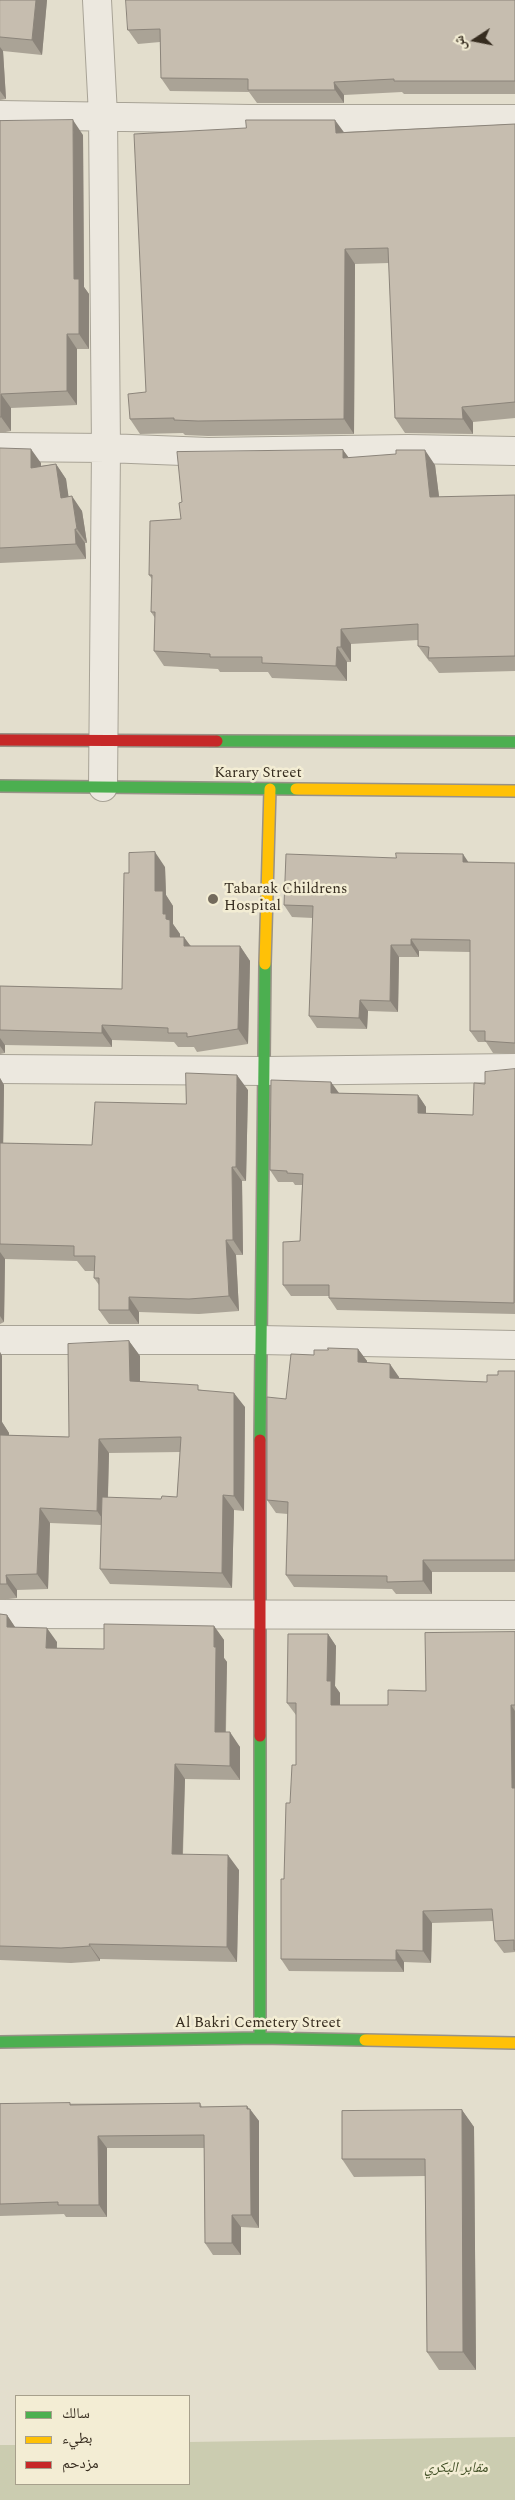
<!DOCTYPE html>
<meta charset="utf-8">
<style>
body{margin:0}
#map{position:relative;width:515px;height:2500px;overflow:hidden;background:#e3decd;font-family:Spectral,"Noto Naskh Arabic",serif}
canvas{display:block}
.legend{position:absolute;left:15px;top:2395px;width:175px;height:90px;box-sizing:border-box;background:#f3edd4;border:1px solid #a7a08c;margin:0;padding:6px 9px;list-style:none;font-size:15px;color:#362c1f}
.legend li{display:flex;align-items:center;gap:10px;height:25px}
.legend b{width:25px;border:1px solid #a7a08c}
.north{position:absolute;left:450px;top:15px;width:50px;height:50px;-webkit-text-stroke:4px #f3edd4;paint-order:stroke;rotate:259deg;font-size:14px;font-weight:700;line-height:20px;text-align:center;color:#362c1f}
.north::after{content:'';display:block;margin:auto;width:18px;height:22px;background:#362c1f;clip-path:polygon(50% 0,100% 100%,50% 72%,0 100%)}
</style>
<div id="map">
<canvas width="515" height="2500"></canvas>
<ul class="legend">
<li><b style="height:6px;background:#4caf50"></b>سالك</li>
<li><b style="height:6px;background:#ffc107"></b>بطيء</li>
<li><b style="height:6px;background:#c62828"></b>مزدحم</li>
</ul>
<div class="north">ش</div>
</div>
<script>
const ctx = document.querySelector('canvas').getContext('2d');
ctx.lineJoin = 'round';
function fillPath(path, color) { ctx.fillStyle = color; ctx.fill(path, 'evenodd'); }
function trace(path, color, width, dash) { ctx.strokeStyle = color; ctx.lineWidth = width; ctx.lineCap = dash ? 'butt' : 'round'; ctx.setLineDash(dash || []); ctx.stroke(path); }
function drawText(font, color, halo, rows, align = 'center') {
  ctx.font = font + ' Spectral,"Noto Naskh Arabic",serif'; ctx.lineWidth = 5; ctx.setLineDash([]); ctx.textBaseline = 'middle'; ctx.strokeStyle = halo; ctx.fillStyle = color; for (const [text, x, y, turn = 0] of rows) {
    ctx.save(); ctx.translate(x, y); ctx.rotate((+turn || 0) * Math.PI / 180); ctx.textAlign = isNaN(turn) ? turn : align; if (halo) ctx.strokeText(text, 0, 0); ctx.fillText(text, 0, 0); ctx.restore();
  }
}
fillPath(new Path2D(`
 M 515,2437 L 515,2500 L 0,2500 L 0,2445 L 16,2445 L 16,2484 L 189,2484 L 189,2442 Z`), '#cbccb0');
const street = new Path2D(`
 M 97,0 L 103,115 L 106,448 L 103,787
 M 0,115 L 250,119 L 515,119
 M 0,447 L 106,448 L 208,452 L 408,449 L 515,451
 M 0,1069 L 265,1071 L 515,1068
 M 0,1340 L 260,1340 L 515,1345
 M 0,1614 L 515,1615`);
const fast = new Path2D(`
 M 217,741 L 515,742
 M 0,786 L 296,789
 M 260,1440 L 265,964
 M 260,1736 L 260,2038
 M 0,2042 L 260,2038 L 365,2040`);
const slow = new Path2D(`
 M 296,789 L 515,791
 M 265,964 L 270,789
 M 365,2040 L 515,2043`);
const jam = new Path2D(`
 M 0,740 L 217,741
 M 260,1736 L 260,1440`);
trace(street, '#a8a396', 30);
trace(fast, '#989287', 14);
trace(slow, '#989287', 14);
trace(jam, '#989287', 14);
trace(street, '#ece8df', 28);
trace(fast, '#4caf50', 11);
trace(slow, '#ffc107', 11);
trace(jam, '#c62828', 11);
fillPath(new Path2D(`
 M 0,0 L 47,0 L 42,55 L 3,51 L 6,99 L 0,100 Z
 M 515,0 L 515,94 L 404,94 L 402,92 L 344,95 L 344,103 L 257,103 L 249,92 L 170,91 L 161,78 L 160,42 L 138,44 L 128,30 Z
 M 0,120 L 1,121 L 83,135 L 84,287 L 89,294 L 89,349 L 77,349 L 77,405 L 11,408 L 11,431 L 0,433 Z
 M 515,124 L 515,418 L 473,422 L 473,434 L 405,433 L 395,418 L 389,263 L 355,264 L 354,434 L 208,436 L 185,435 L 183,433 L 140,434 L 130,419 L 146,392 L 344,132 Z
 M 0,448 L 41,463 L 41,466 L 56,464 L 66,479 L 68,497 L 82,511 L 87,543 L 85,543 L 86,559 L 0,563 Z
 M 343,450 L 349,458 L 435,465 L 439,497 L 515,495 L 515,671 L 439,673 L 431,662 L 429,661 L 418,646 L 418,640 L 351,644 L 351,662 L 347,662 L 347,681 L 272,678 L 268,672 L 220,672 L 218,669 L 164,666 L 154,651 L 155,618 L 151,612 L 152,579 L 149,575 L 181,519 L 182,502 Z
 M 469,862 L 515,863 L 515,1054 L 493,1053 L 486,1042 L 478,1042 L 470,1031 L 470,952 L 419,951 L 419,957 L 399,957 L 398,1012 L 368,1011 L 367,1029 L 317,1028 L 309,1016 L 313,918 L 292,917 L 284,905 Z
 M 165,867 L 166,895 L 173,906 L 173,924 L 180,934 L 180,937 L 191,946 L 240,946 L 250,961 L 248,1044 L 197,1052 L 194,1047 L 178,1047 L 174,1042 L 112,1040 L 112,1047 L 5,1045 L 5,1053 L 0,1054 L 0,986 L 122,989 L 129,873 Z
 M 515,1069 L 515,1314 L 337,1310 L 329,1298 L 329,1296 L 291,1296 L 283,1285 L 300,1241 L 302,1185 L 295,1185 L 293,1182 L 278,1182 L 270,1170 L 339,1093 L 418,1095 L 426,1107 L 426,1113 L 473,1115 L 485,1084 Z
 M 0,1078 L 4,1085 L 3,1143 L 92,1145 L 186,1104 L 248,1090 L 246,1181 L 242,1181 L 243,1255 L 236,1255 L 239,1311 L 199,1314 L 139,1312 L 139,1324 L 109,1324 L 99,1310 L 99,1285 L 94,1278 L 94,1271 L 85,1271 L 77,1261 L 5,1259 L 4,1322 L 0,1324 Z
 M 129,1341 L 140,1356 L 140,1381 L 202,1390 L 245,1407 L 244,1511 L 234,1510 L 232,1588 L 110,1584 L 100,1569 L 101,1525 L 50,1523 L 48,1589 L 17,1590 L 17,1598 L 0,1600 L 0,1352 L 2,1356 L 2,1422 L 9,1433 L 9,1435 L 69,1437 ZM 180,1452 L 177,1497 L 161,1499 L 108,1498 L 109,1453 Z
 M 358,1349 L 367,1361 L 367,1363 L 399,1377 L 399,1378 L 487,1382 L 498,1375 L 515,1371 L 515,1572 L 432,1572 L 432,1594 L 396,1594 L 392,1589 L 294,1587 L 286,1575 L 288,1514 L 276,1513 L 267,1500 L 286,1399 L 314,1355 L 328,1350 Z
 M 0,1614 L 7,1615 L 15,1627 L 57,1642 L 57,1648 L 104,1649 L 214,1626 L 224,1640 L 224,1658 L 227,1662 L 226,1732 L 240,1747 L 240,1780 L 185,1779 L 183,1854 L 239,1870 L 237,1962 L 100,1959 L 100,1961 L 71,1963 L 0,1960 Z
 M 515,1632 L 515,1952 L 504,1953 L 495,1941 L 493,1921 L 432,1923 L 431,1963 L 404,1962 L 404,1972 L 289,1971 L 281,1959 L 284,1879 L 290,1803 L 296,1765 L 296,1715 L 287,1703 L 328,1634 L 336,1646 L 335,1686 L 340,1693 L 340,1705 L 388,1705 L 426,1691 Z
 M 200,2103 L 202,2107 L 247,2106 L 259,2121 L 259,2228 L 241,2227 L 241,2255 L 213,2255 L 205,2243 L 204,2148 L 107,2148 L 107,2217 L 66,2217 L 64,2214 L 0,2216 L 0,2104 Z
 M 462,2110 L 474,2127 L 476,2370 L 439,2370 L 427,2352 L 425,2176 L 354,2177 L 342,2159 Z`), '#aaa396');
fillPath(new Path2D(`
 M 36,0 L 47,0 L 42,55 L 32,40 Z
 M 0,47 L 3,51 L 6,99 L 0,91 Z
 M 334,82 L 344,95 L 344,103 L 335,90 Z
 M 73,120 L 83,135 L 84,287 L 89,294 L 89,349 L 79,334 L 74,279 Z
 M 335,120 L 346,135 L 336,133 Z
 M 345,249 L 355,264 L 354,434 L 344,419 Z
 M 67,334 L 77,349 L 77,405 L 67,391 Z
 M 1,394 L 11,408 L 11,431 L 1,417 Z
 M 462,407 L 473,422 L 473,434 L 463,419 Z
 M 31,449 L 41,463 L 41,482 L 31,468 Z
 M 343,450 L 354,465 L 343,458 Z
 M 425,450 L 435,465 L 441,512 L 430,497 Z
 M 56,464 L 66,479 L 71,513 L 61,498 Z
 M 72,496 L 82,511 L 87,543 L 77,529 Z
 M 75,529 L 85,543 L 86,559 L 76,544 Z
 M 341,629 L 351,644 L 351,662 L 341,647 Z
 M 337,647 L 347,662 L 347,681 L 336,666 Z
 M 155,852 L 165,867 L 166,895 L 173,906 L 173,924 L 180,934 L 180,952 L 170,937 L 166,919 L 163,914 L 155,891 Z
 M 463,854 L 471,866 L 463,862 Z
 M 184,937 L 195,952 L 184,946 Z
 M 411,939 L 419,951 L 419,957 L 411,945 Z
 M 391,945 L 399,957 L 398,1012 L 390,1001 Z
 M 240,946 L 250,961 L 248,1044 L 238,1029 Z
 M 360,1000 L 368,1011 L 367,1029 L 359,1018 Z
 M 102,1025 L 112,1040 L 112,1047 L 102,1033 Z
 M 0,1038 L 5,1045 L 5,1053 L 0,1046 Z
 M 237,1075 L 248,1090 L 246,1181 L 236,1167 Z
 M 0,1078 L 4,1085 L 3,1157 L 0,1153 Z
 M 331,1082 L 339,1093 L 331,1093 Z
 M 418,1095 L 426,1107 L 426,1124 L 418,1113 Z
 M 232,1167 L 242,1181 L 243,1255 L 233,1240 Z
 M 226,1240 L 236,1255 L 239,1311 L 229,1296 Z
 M 0,1252 L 5,1259 L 4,1322 L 0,1316 Z
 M 129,1297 L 139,1312 L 139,1324 L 129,1310 Z
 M 129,1341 L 140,1356 L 140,1396 L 130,1381 Z
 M 358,1349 L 367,1361 L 367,1375 L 358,1362 Z
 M 0,1352 L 2,1356 L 2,1422 L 9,1433 L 9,1450 L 0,1436 Z
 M 390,1364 L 399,1377 L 399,1390 L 390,1378 Z
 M 234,1393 L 245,1407 L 244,1511 L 234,1496 Z
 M 99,1439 L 109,1453 L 107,1525 L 97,1511 Z
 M 223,1495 L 234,1510 L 232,1588 L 222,1573 Z
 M 40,1508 L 50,1523 L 48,1589 L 37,1574 Z
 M 423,1560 L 432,1572 L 432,1594 L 423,1581 Z
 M 6,1575 L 17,1590 L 17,1598 L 7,1584 Z
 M 7,1615 L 17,1630 L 7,1627 Z
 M 214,1626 L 224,1640 L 224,1658 L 227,1662 L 225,1746 L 215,1732 Z
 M 47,1628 L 57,1642 L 56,1663 L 46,1648 Z
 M 328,1634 L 336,1646 L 335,1686 L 340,1693 L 340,1717 L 331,1705 L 327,1681 Z
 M 511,1705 L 515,1711 L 515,1792 L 512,1788 Z
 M 230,1732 L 240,1747 L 240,1780 L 230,1766 Z
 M 175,1764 L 185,1779 L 182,1869 L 172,1854 Z
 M 228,1855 L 239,1870 L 237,1962 L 227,1947 Z
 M 423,1911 L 432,1923 L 431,1963 L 423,1951 Z
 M 89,1944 L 100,1959 L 100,1961 L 90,1946 Z
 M 396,1950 L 404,1962 L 404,1972 L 396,1960 Z
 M 247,2106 L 250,2111 L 250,2109 L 259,2121 L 259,2228 L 251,2215 Z
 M 462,2110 L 474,2127 L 476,2370 L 463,2352 Z
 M 98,2136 L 107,2148 L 107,2217 L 99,2205 Z
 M 232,2215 L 241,2227 L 241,2255 L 232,2243 Z`), '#8b847a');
const building = new Path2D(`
 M 0,0 L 36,0 L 32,40 L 0,37 Z
 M 126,0 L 515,0 L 515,81 L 394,81 L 394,79 L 334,82 L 335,90 L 248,90 L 248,79 L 161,78 L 160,29 L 128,30 Z
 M 73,120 L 74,279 L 79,279 L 79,334 L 67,334 L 67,391 L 1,394 L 1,417 L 0,417 L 0,121 Z
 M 246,120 L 335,120 L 336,133 L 515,124 L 515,402 L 462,407 L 463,419 L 395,418 L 388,248 L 345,249 L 344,419 L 198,421 L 174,420 L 174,418 L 130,419 L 128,394 L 146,392 L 134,134 L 246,128 Z
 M 0,448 L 31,449 L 31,468 L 56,464 L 61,498 L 72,496 L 77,529 L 75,529 L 76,544 L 0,548 Z
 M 343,450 L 343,458 L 396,454 L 396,450 L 425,450 L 430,497 L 515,495 L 515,656 L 428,658 L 429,647 L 418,646 L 418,624 L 341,629 L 341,647 L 337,647 L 336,666 L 262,663 L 262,657 L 210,657 L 210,654 L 154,651 L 155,612 L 151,612 L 152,575 L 149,575 L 150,521 L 181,519 L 179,503 L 182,502 L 177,452 Z
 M 155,852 L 155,891 L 163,891 L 163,914 L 166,914 L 166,919 L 170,920 L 170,937 L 184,937 L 184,946 L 240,946 L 238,1029 L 187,1037 L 187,1033 L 168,1033 L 168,1028 L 102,1025 L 102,1033 L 0,1030 L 0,986 L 122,989 L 124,873 L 129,873 L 129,853 Z
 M 396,853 L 463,854 L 463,862 L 515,863 L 515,1043 L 514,1043 L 485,1041 L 485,1031 L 470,1031 L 470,940 L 411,939 L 411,945 L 391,945 L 390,1001 L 360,1000 L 359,1018 L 309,1016 L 313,906 L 284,905 L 286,854 L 396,858 Z
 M 515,1069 L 514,1303 L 329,1298 L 329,1285 L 283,1285 L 283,1242 L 300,1241 L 303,1174 L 287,1173 L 287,1171 L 270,1170 L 271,1080 L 331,1082 L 331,1093 L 418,1095 L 418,1113 L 473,1115 L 474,1083 L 485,1084 L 485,1072 Z
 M 186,1073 L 237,1075 L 236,1167 L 232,1167 L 233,1240 L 226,1240 L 229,1296 L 189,1299 L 129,1297 L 129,1310 L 99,1310 L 99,1278 L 94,1278 L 95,1256 L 74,1256 L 74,1246 L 0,1244 L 0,1143 L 92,1145 L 95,1102 L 186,1104 Z
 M 129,1341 L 130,1381 L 198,1385 L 198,1390 L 234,1393 L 234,1496 L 223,1495 L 222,1573 L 100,1569 L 102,1497 L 161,1499 L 162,1496 L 177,1497 L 181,1437 L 99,1439 L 97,1511 L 40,1508 L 37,1574 L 6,1575 L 7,1584 L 0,1584 L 0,1435 L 69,1437 L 68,1344 Z
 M 328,1348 L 358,1349 L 358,1362 L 390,1364 L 390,1378 L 487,1382 L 487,1375 L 498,1375 L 498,1371 L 515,1371 L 515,1560 L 423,1560 L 423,1581 L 387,1582 L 387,1576 L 286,1575 L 288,1502 L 267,1500 L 267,1397 L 286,1399 L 291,1354 L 314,1355 L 314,1350 L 328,1350 Z
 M 0,1614 L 7,1615 L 7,1627 L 47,1628 L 46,1648 L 104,1649 L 104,1624 L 214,1626 L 214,1647 L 216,1647 L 215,1732 L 230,1732 L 230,1766 L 175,1764 L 172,1854 L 228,1855 L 227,1947 L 89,1944 L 90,1946 L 61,1948 L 0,1946 Z
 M 515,1632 L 515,1705 L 511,1705 L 512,1788 L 515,1788 L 515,1950 L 514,1950 L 514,1940 L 495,1941 L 492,1909 L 423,1911 L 423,1951 L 396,1950 L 396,1960 L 281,1959 L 281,1879 L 284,1879 L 286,1803 L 290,1803 L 292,1765 L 296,1765 L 296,1703 L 287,1703 L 288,1634 L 328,1634 L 327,1681 L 331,1681 L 331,1705 L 388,1705 L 388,1690 L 426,1691 L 425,1633 Z
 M 70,2103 L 70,2105 L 200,2103 L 200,2107 L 247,2106 L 247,2109 L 250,2109 L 251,2215 L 232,2215 L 232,2243 L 205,2243 L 204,2135 L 98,2136 L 99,2205 L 58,2205 L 58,2202 L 0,2204 L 0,2104 Z
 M 462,2110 L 463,2352 L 427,2352 L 425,2159 L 342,2159 L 342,2111 Z`);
fillPath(building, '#c6bdaf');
trace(building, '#8b847a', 1);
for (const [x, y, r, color] of [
 [213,899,6,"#736a5c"]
]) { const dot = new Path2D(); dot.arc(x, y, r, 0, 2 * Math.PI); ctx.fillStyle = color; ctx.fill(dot); trace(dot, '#f3edd4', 2); }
drawText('15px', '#362c1f', '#f3edd4', [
 ["Karary Street",258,774],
 ["Al Bakri Cemetery Street",258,2024]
]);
drawText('15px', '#362c1f', '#f3edd4', [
 ["Tabarak Childrens",224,890],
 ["Hospital",224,907]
], 'left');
drawText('italic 15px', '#435127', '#f3edd4', [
 ["مقابر البكري",456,2469]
]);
</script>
